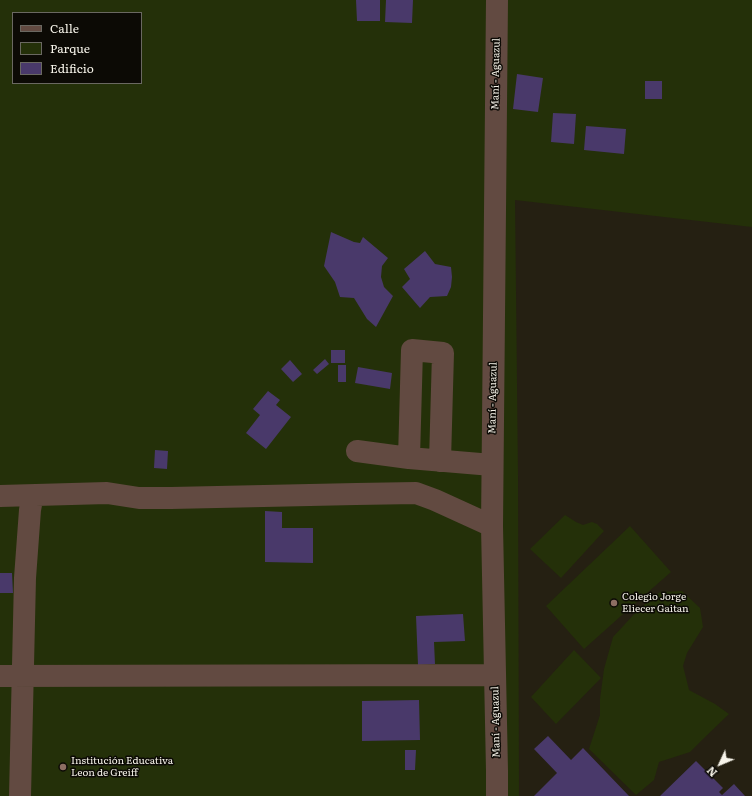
<!DOCTYPE html>
<meta charset="utf-8">
<style>
body{margin:0}
#map{position:relative;width:752px;height:796px;overflow:hidden;background:#252012;font-family:Literata,serif}
canvas{display:block}
.legend{position:absolute;left:12px;top:12px;width:130px;height:72px;box-sizing:border-box;background:#0c0a05;border:1px solid #6a6861;margin:0;padding:5px 7px;list-style:none;font-size:12px;color:#f7f4ea}
.legend li{display:flex;align-items:center;gap:8px;height:20px}
.legend b{width:20px;border:1px solid #6a6861}
.north{position:absolute;left:700px;top:744px;width:40px;height:40px;-webkit-text-stroke:3px #0c0a05;paint-order:stroke;rotate:226deg;font-size:11px;font-weight:700;line-height:16px;text-align:center;color:#f7f4ea}
.north::after{content:'';display:block;margin:auto;width:14px;height:18px;background:#f7f4ea;clip-path:polygon(50% 0,100% 100%,50% 72%,0 100%)}
</style>
<div id="map">
<canvas width="752" height="796"></canvas>
<ul class="legend">
<li><b style="height:5px;background:#624a41"></b>Calle</li>
<li><b style="height:11px;background:#243009"></b>Parque</li>
<li><b style="height:11px;background:#49396a"></b>Edificio</li>
</ul>
<div class="north">N</div>
</div>
<script>
const ctx = document.querySelector('canvas').getContext('2d');
ctx.lineJoin = 'round';
function fillPath(path, color) { ctx.fillStyle = color; ctx.fill(path, 'evenodd'); }
function trace(path, color, width, dash) { ctx.strokeStyle = color; ctx.lineWidth = width; ctx.lineCap = dash ? 'butt' : 'round'; ctx.setLineDash(dash || []); ctx.stroke(path); }
function drawText(font, color, halo, rows, align = 'center') {
  ctx.font = font + ' Literata,serif'; ctx.lineWidth = 3; ctx.setLineDash([]); ctx.textBaseline = 'middle'; ctx.strokeStyle = halo; ctx.fillStyle = color; for (const [text, x, y, turn = 0] of rows) {
    ctx.save(); ctx.translate(x, y); ctx.rotate((+turn || 0) * Math.PI / 180); ctx.textAlign = isNaN(turn) ? turn : align; if (halo) ctx.strokeText(text, 0, 0); ctx.fillText(text, 0, 0); ctx.restore();
  }
}
fillPath(new Path2D(`
 M 0,0 L 752,0 L 752,227 L 515,200 L 518,475 L 519,796 L 0,796 ZM 13,13 L 141,13 L 141,83 L 13,83 Z
 M 565,515 L 576,522 L 583,525 L 592,522 L 597,524 L 604,531 L 561,578 L 530,549 Z
 M 630,526 L 671,572 L 631,607 L 584,649 L 546,606 Z
 M 682,591 L 700,608 L 703,627 L 687,653 L 683,666 L 689,690 L 715,704 L 729,714 L 703,739 L 690,752 L 659,762 L 654,780 L 636,795 L 589,749 L 600,715 L 600,699 L 604,669 L 613,637 L 638,610 L 660,592 Z
 M 574,650 L 601,678 L 556,724 L 531,697 Z`), '#243009');
fillPath(new Path2D(`
 M 356,0 L 380,0 L 380,21 L 357,21 Z
 M 386,0 L 413,0 L 412,23 L 385,22 Z
 M 517,74 L 543,78 L 538,112 L 513,109 Z
 M 645,81 L 662,81 L 662,99 L 645,99 Z
 M 553,113 L 576,114 L 574,144 L 551,142 Z
 M 586,126 L 626,129 L 624,154 L 584,150 Z
 M 331,232 L 354,242 L 360,243 L 363,237 L 388,258 L 382,266 L 381,277 L 384,287 L 393,296 L 376,327 L 367,319 L 354,298 L 340,297 L 335,282 L 324,266 Z
 M 425,251 L 435,264 L 451,267 L 452,277 L 451,287 L 447,296 L 430,297 L 420,308 L 402,287 L 410,279 L 404,269 Z
 M 331,350 L 345,350 L 345,363 L 331,363 Z
 M 325,359 L 329,364 L 317,374 L 313,370 Z
 M 290,360 L 302,374 L 293,382 L 281,369 Z
 M 338,365 L 346,365 L 346,382 L 338,382 Z
 M 358,367 L 392,373 L 390,389 L 355,383 Z
 M 268,391 L 280,400 L 276,405 L 291,417 L 266,449 L 246,433 L 260,415 L 253,409 Z
 M 155,450 L 168,451 L 167,469 L 154,468 Z
 M 265,511 L 282,512 L 282,528 L 313,528 L 313,563 L 265,562 Z
 M 0,573 L 12,573 L 13,593 L 0,593 Z
 M 463,614 L 465,641 L 434,642 L 435,664 L 418,665 L 416,616 Z
 M 419,700 L 420,740 L 362,741 L 362,701 Z
 M 548,736 L 571,760 L 583,748 L 629,796 L 534,796 L 557,773 L 534,749 Z
 M 405,750 L 416,750 L 415,770 L 405,770 Z
 M 696,761 L 723,788 L 719,792 L 722,795 L 734,784 L 745,796 L 660,796 Z`), '#49396a');
trace(new Path2D(`
 M 497,0 L 492,526 L 497,771 L 497,796
 M 357,451 L 409,458 L 492,465
 M 409,458 L 412,350 L 443,353 L 440,461
 M 0,496 L 107,493 L 139,498 L 171,498 L 356,494 L 416,493 L 435,500 L 492,526
 M 0,676 L 495,675
 M 20,796 L 25,578 L 30,510 L 32,499 L 39,495`), '#624a41', 22);
for (const [x, y, r, color] of [
 [614,603,4,"#8d6e63"],
 [63,767,4,"#8d6e63"]
]) { const dot = new Path2D(); dot.arc(x, y, r, 0, 2 * Math.PI); ctx.fillStyle = color; ctx.fill(dot); trace(dot, '#0c0a05', 1.5); }
drawText('10px', '#f7f4ea', '#0c0a05', [
 ["Maní - Aguazul",496,74,-89],
 ["Maní - Aguazul",493,398,-89],
 ["Maní - Aguazul",496,722,-91]
]);
drawText('10px', '#f7f4ea', '#0c0a05', [
 ["Colegio Jorge",622,597],
 ["Eliecer Gaitan",622,609],
 ["Institución Educativa",71,761],
 ["Leon de Greiff",71,773]
], 'left');
</script>
